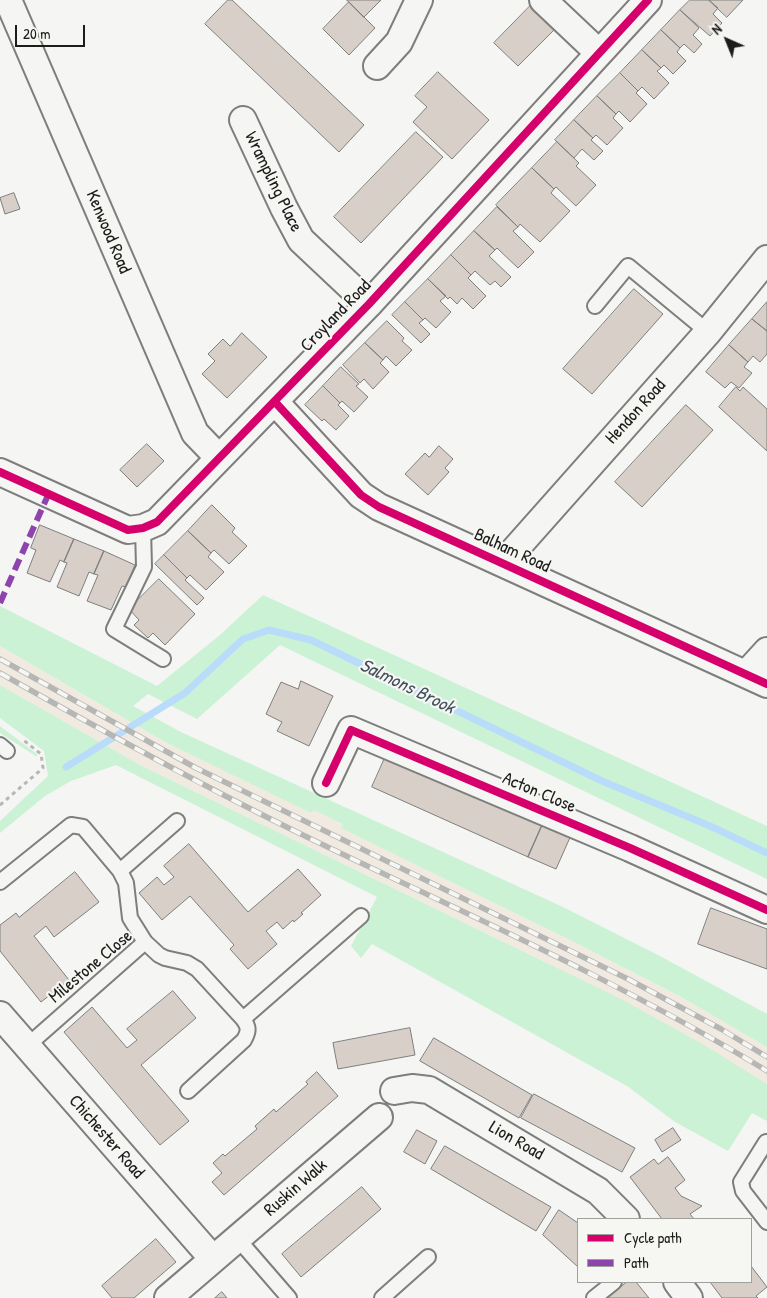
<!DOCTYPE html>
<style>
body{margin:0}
#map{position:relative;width:767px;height:1298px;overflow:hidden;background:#f5f5f3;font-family:"Patrick Hand",sans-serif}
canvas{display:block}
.legend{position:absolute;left:577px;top:1218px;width:175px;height:65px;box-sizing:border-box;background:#f6f6f2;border:1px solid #9f9f9c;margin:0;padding:6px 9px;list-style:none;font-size:15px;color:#1c1c1c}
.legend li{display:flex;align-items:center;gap:10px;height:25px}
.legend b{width:25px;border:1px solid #9f9f9c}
.north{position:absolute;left:702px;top:15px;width:50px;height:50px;-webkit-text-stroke:4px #f6f6f2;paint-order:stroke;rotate:316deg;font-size:14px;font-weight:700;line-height:20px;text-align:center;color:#1c1c1c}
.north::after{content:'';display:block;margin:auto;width:18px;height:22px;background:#1c1c1c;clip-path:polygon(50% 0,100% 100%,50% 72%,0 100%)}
.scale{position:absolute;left:15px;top:25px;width:70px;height:22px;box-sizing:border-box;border:2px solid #1c1c1c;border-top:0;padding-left:6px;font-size:15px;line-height:18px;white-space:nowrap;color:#1c1c1c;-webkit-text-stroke:4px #f6f6f2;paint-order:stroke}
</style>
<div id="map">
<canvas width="767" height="1298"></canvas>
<ul class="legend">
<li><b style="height:6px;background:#d6006c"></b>Cycle path</li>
<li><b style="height:6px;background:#8e44ad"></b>Path</li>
</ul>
<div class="north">N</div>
<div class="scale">20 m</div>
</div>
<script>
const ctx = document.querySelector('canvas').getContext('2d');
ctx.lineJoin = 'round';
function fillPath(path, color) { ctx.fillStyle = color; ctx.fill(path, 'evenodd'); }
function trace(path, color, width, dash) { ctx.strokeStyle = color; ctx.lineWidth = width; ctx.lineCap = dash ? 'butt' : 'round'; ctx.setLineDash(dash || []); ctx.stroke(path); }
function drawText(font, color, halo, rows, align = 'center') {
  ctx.font = font + ' "Patrick Hand",sans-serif'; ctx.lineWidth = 4.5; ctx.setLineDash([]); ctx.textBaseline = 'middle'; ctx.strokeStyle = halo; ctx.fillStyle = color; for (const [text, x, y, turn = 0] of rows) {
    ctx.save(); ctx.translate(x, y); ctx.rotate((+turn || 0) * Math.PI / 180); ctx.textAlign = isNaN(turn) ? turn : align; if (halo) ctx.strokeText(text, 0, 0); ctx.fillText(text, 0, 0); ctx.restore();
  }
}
fillPath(new Path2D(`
 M 0,646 L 167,743 L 312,813 L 313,809 L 343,824 L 342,828 L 570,940 L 683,998 L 747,1035 L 767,1047 L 767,1084 L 547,963 L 140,765 L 92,738 L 0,685 Z`), '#f1eae1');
fillPath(new Path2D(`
 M 263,595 L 767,826 L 767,879 L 280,645 L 197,719 L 148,694 L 133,706 L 181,732 L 563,907 L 658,955 L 767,1014 L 767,1047 L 683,998 L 570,940 L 341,828 L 343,824 L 314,810 L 311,813 L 167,743 L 0,646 L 0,606 L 157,686 L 220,635 Z
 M 0,685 L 140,765 L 623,1000 L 704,1045 L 767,1084 L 767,1121 L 752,1113 L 728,1151 L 675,1122 L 627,1086 L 372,944 L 361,958 L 351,946 L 377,897 L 116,765 L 71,781 L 45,796 L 0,833 L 0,821 L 48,776 L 44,751 L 0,718 Z
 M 0,726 L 37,754 L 37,757 L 0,733 Z`), '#cbf2d5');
trace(new Path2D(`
 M 66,767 L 185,693 L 243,639 L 269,630 L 311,640 L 602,781 L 710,826 L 767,853`), '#b8dcf9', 7);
const building = new Path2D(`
 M 228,0 L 232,0 L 364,125 L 339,152 L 205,24 Z
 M 347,0 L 381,0 L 364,17 Z
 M 690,0 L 709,0 L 718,8 L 713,14 L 722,23 L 710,36 L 680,10 Z
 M 709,0 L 743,0 L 727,17 Z
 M 349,2 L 375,28 L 349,55 L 323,29 Z
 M 534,2 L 558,26 L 518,66 L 494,43 Z
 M 680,10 L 699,28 L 693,35 L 702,44 L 694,53 L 684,44 L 680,48 L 661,30 Z
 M 661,30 L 680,48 L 677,52 L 686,61 L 673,74 L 664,65 L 661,68 L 642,50 Z
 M 642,50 L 661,68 L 657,71 L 669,83 L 654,99 L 642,87 L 638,91 L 620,73 Z
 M 438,72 L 489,120 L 452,159 L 413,122 L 427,107 L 415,96 Z
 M 620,73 L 638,91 L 636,93 L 647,104 L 630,122 L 619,111 L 616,114 L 597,96 Z
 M 597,96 L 616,114 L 613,118 L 623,128 L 607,145 L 596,135 L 593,138 L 574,120 Z
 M 574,120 L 593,138 L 591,140 L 603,151 L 594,160 L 582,149 L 574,158 L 555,140 Z
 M 416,132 L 443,157 L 361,243 L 334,217 Z
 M 557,142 L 579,163 L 576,166 L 596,185 L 576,206 L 556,187 L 554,189 L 532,168 Z
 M 532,168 L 554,189 L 551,193 L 570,211 L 540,242 L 520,224 L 518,227 L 496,205 Z
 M 14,193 L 20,209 L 5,214 L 0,198 Z
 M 497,207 L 518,227 L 513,231 L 534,252 L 518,268 L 497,248 L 495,250 L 474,231 Z
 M 474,231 L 495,250 L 489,256 L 511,277 L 501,287 L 495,281 L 490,285 L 475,271 L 471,275 L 451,255 Z
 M 451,255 L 471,275 L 468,278 L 486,296 L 473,309 L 462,298 L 457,304 L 450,297 L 448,299 L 428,279 Z
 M 428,279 L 446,296 L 440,301 L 451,312 L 436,328 L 425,318 L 423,320 L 405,302 Z
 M 634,289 L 663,314 L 592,394 L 563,369 Z
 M 405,302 L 423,320 L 419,323 L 430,334 L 421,343 L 392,315 Z
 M 767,302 L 767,331 L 752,319 Z
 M 752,319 L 767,331 L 767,354 L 760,362 L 753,356 L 748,362 L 729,345 Z
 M 387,321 L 404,338 L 402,341 L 412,350 L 396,366 L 386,356 L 383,360 L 365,343 Z
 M 242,333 L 267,357 L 227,398 L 202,374 L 215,361 L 208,354 L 223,339 L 230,346 Z
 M 365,343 L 383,360 L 380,363 L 389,372 L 373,389 L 364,379 L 360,383 L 343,365 Z
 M 729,345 L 748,362 L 744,367 L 752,373 L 739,388 L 731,382 L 725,388 L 706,372 Z
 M 341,367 L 359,384 L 356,386 L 368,397 L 354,412 L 342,401 L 340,403 L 323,386 Z
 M 323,386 L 340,403 L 338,405 L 349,416 L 336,430 L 324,419 L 322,421 L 305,405 Z
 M 736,387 L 740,391 L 743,387 L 767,409 L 767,451 L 719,407 Z
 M 686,405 L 713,430 L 642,507 L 615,482 Z
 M 147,444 L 164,461 L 137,487 L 120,470 Z
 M 439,446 L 453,459 L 445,468 L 449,472 L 428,495 L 405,474 L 425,453 L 429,457 Z
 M 212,505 L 235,528 L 232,532 L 247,546 L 229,564 L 214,550 L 211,553 L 188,531 Z
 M 40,525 L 74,539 L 64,562 L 60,560 L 50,582 L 27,573 L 36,550 L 31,548 Z
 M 188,531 L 211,553 L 208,557 L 224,572 L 206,590 L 190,575 L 187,578 L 164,555 Z
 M 74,539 L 104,551 L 94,574 L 89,572 L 79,596 L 57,587 L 67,563 L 64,562 Z
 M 104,551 L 135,565 L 126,587 L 122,586 L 111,610 L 87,601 L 98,575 L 94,574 Z
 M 164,555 L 187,578 L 185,580 L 204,598 L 197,605 L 155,564 Z
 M 159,579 L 195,614 L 165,645 L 153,633 L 148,638 L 134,625 L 139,620 L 129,609 Z
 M 301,681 L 333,696 L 309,746 L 277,731 L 282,722 L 266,714 L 281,682 L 298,689 Z
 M 388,751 L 544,821 L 528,857 L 372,787 Z
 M 544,821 L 572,833 L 556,869 L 528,857 Z
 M 189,844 L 248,912 L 298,869 L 321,895 L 301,913 L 303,914 L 294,922 L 293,920 L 283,929 L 277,922 L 266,931 L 277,944 L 248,969 L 230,949 L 234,945 L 190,896 L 162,920 L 139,893 L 157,877 L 164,885 L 174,877 L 164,866 Z
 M 75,872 L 99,902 L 54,937 L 46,926 L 34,936 L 69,980 L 41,1002 L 0,951 L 0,925 L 16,913 L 19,917 Z
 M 711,908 L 767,929 L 767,969 L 698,944 Z
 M 173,991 L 196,1018 L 141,1065 L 189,1121 L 160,1145 L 64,1032 L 92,1007 L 127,1048 L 137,1040 L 127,1029 Z
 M 410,1028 L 415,1055 L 338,1069 L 333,1043 Z
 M 434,1038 L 532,1095 L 519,1118 L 420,1061 Z
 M 317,1072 L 338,1096 L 224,1195 L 212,1182 L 222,1173 L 213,1163 L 223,1154 L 225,1156 L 257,1129 L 255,1126 L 274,1109 L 276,1112 L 308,1084 L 306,1082 Z
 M 534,1094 L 635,1148 L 622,1172 L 521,1118 Z
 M 673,1128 L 681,1140 L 662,1152 L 655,1140 Z
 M 417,1130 L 437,1141 L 425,1164 L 404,1152 Z
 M 445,1146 L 551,1207 L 536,1231 L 431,1169 Z
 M 668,1157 L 685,1180 L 675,1188 L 681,1196 L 702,1206 L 690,1214 L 694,1219 L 662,1219 L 630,1177 L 654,1159 L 658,1164 Z
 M 362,1187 L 381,1209 L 301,1277 L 282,1254 Z
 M 559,1210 L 578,1223 L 578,1267 L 543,1235 Z
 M 156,1239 L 176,1262 L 134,1298 L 112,1298 L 102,1286 Z
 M 751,1266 L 767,1287 L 756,1296 L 758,1298 L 722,1298 L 710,1282 L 751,1282 Z
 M 627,1282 L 636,1282 L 649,1298 L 607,1298 Z
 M 222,1292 L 227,1298 L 215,1298 Z`);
fillPath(building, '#d8d0c8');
trace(building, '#7e7e7d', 1);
const lane = new Path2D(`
 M 595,306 L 628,266 L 708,332
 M 143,528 L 144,567 L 114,629 L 163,659
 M 0,745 L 7,751
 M 120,871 L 177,821
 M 0,882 L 71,825 L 83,827 L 120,871 L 126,883 L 130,918 L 145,942
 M 27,1046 L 145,942 L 159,955 L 165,958 L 187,963 L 197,969 L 243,1019 L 361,916
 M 188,1091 L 244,1040 C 249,1031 249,1027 243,1019
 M 766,1142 L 741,1182 L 743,1191 L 767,1222
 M 237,1238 L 289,1298
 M 382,1298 L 428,1257
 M 594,1298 L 614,1282`);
const street = new Path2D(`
 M 8,0 L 195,433 L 219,458
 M 543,0 L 599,53
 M 377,66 L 399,42 L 419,0
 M 243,120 L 284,208 L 301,240 L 369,304
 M 275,402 L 361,495 L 379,507 L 767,684
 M 0,472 L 128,530 L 143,528 L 157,522 L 369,304 L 648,0
 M 503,563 L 708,332 L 767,259
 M 746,674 L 767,651
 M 326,783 L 351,730 L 630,848 L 767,910
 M 0,1015 L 213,1259
 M 394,1091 L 412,1088 L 429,1090 L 598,1191 L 626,1219
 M 677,1282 L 689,1298
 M 168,1298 L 379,1117`);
trace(lane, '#7e7e7d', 18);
trace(street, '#7e7e7d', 30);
trace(new Path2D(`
 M 0,805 L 43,768 L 41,754 L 22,739`), '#b6b6b5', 3, [4, 4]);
trace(lane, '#f5f5f3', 14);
trace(street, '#f5f5f3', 26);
const rail = new Path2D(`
 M 0,659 L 196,768 L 628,979 L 721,1029 L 767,1057
 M 0,673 C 101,730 202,786 307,837 C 461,912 620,981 767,1071`);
trace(rail, '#b6b6b5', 5.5);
trace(rail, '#f6f6f2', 4, [11]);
trace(new Path2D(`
 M 0,603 L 49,493`), '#8e44ad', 6, [12, 6]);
trace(new Path2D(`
 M 275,402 L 361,495 L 379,507 L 767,684
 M 0,472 L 128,530 L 143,528 L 157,522 L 369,304 L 648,0
 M 326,783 L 351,730 L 630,848 L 767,910`), '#d6006c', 8);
drawText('18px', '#1c1c1c', '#f6f6f2', [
 ["Wrampling Place",273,182,64],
 ["Kenwood Road",108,232,67],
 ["Croyland Road",336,316,-46],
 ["Hendon Road",636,412,-48],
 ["Balham Road",512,551,25],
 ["Acton Close",539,793,23],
 ["Milestone Close",91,967,-40],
 ["Chichester Road",106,1137,49],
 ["Lion Road",516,1141,30],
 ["Ruskin Walk",296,1188,-41]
]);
drawText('italic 19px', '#43525f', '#f6f6f2', [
 ["Salmons Brook",407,687,26]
]);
</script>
